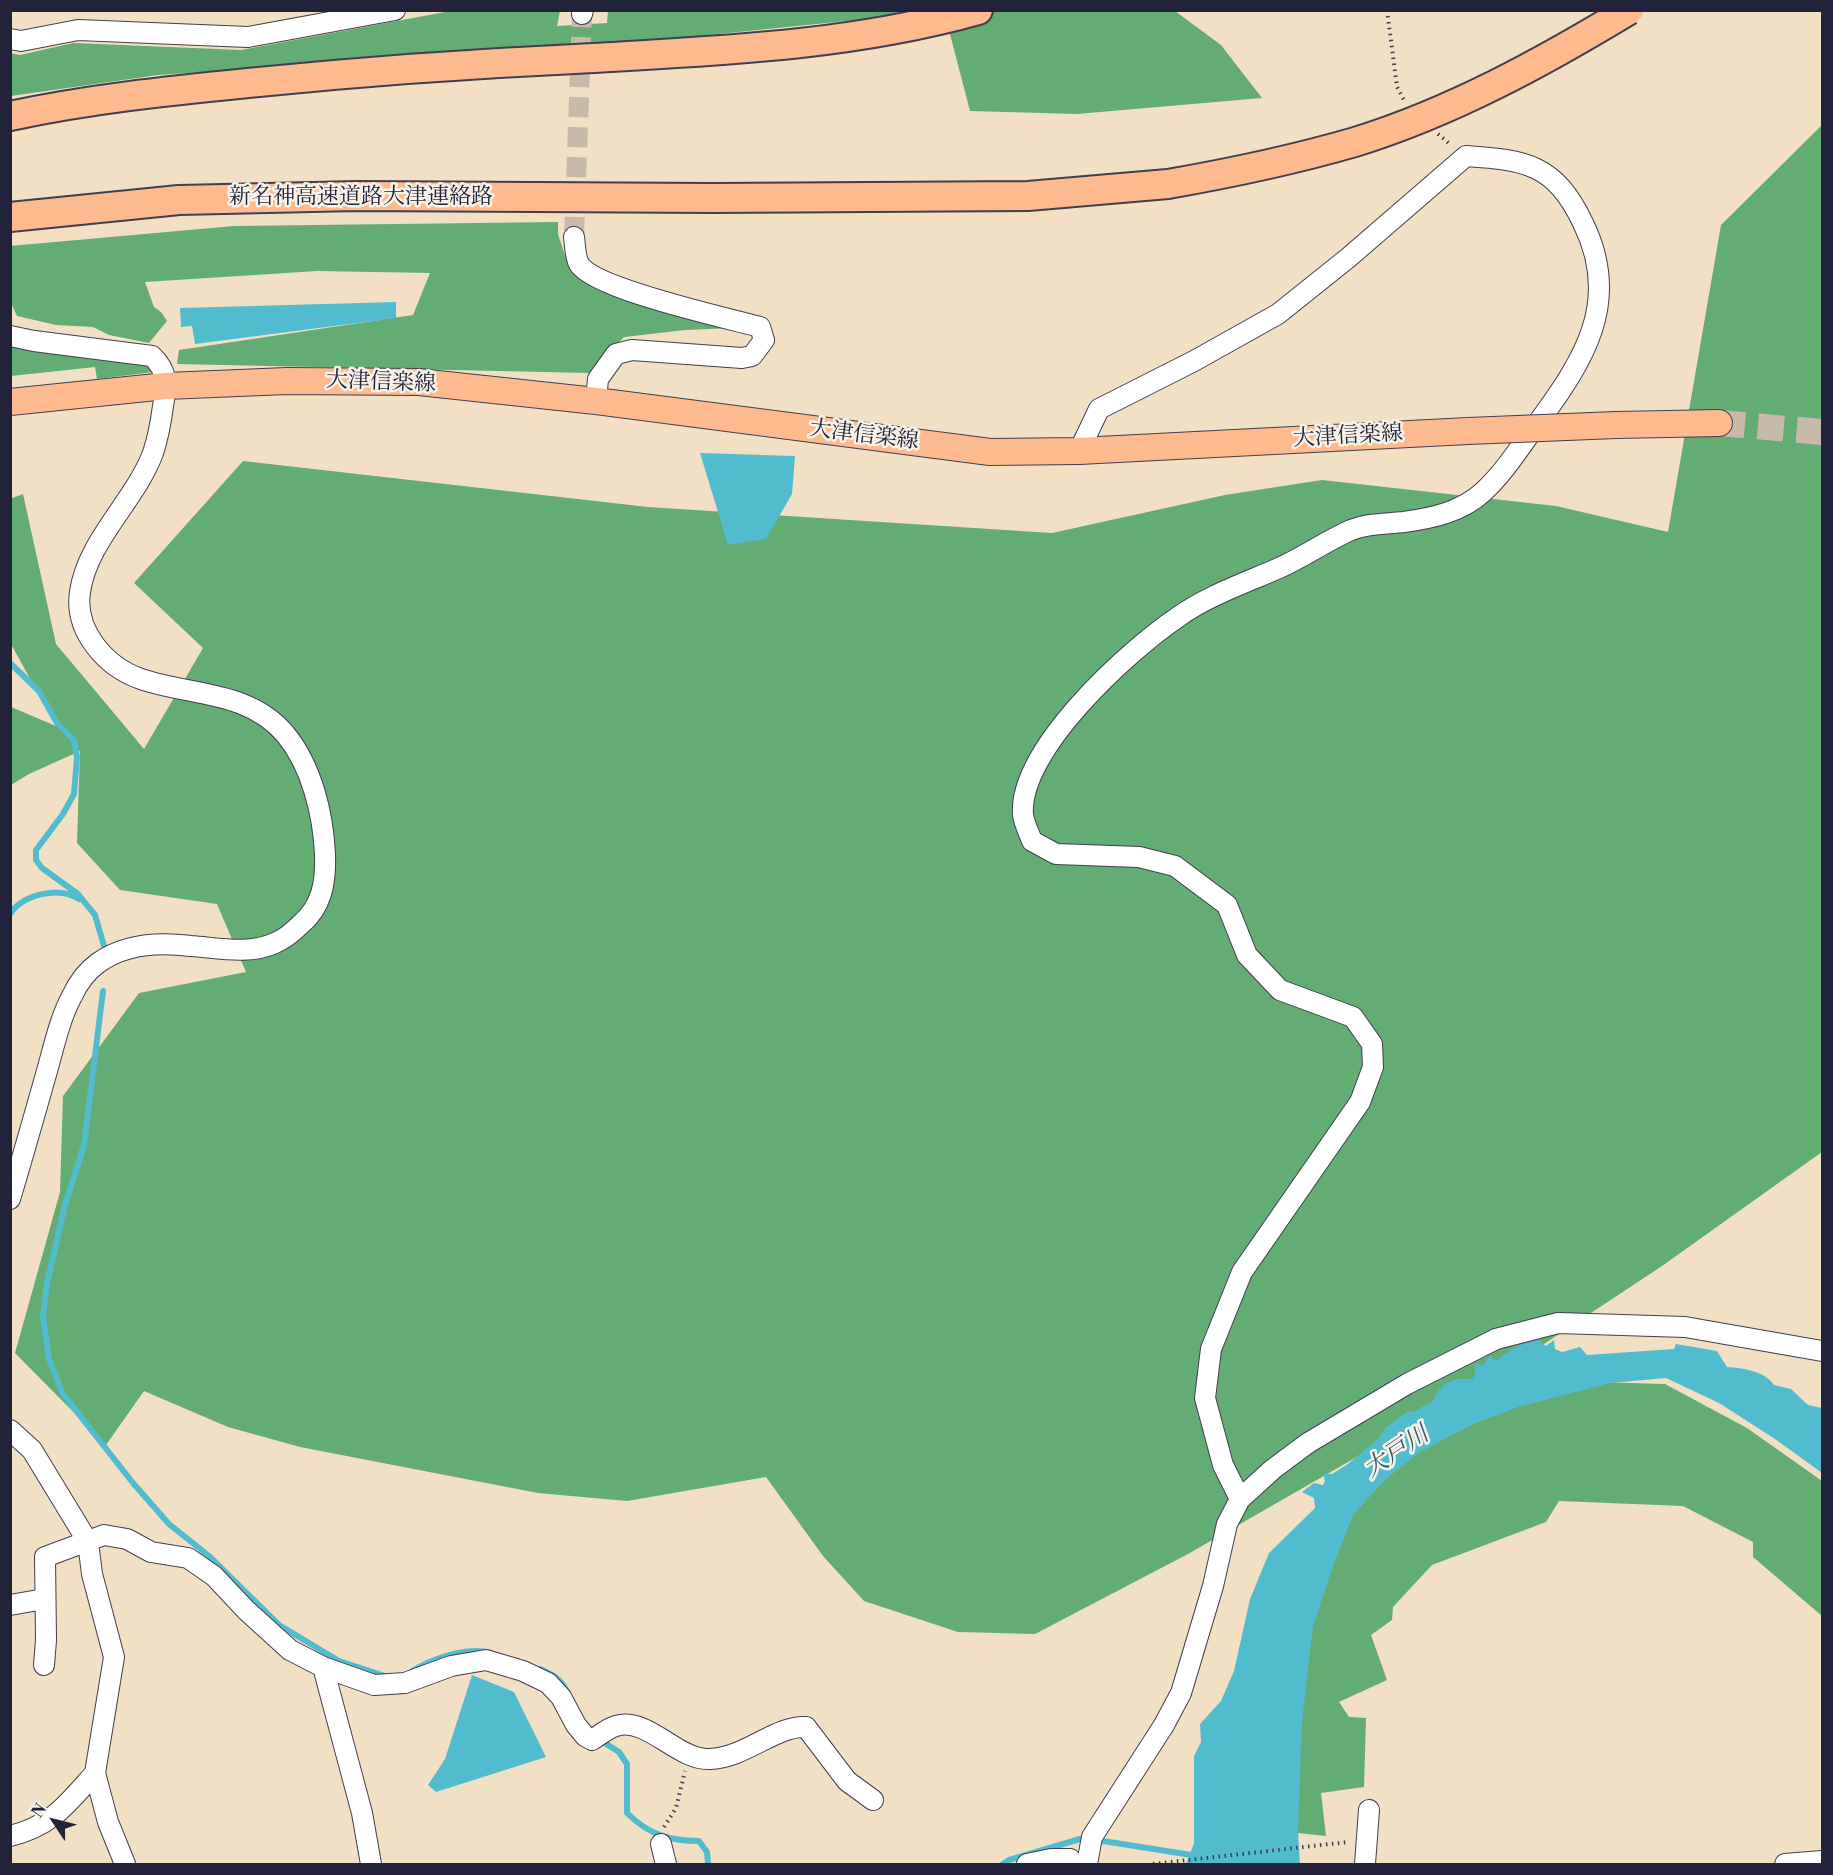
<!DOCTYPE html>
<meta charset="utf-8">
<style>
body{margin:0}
#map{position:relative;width:1833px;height:1875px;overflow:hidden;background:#f2e0c4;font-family:"Libre Bodoni",serif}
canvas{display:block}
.frame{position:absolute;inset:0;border:12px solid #22223b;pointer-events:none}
.north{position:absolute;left:24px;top:1791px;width:60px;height:60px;-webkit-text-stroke:4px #f7f3e8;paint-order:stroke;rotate:305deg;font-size:16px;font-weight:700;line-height:24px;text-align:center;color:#22223b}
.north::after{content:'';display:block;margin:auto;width:21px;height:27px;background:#22223b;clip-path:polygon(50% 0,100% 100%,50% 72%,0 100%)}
</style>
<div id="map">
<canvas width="1833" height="1875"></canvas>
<div class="frame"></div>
<div class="north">N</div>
</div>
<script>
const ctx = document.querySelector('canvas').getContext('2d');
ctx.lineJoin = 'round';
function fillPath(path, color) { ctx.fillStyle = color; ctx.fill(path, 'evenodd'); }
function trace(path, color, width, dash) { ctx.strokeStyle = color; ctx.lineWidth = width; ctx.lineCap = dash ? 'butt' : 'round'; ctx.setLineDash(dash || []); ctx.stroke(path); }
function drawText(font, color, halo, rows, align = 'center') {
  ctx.font = font + ' "Libre Bodoni","Noto Serif JP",serif'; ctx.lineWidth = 5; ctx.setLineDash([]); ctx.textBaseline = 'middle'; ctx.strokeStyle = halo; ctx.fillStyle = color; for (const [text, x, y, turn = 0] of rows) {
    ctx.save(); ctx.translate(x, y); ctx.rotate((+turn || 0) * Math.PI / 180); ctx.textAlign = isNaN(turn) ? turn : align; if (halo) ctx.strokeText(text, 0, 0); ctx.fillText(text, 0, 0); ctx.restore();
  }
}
fillPath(new Path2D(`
 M 456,10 L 560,11 L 557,26 L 607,23 L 608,10 L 925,10 L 934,12 L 621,44 L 158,75 L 11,96 L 10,53 L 20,55 L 73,43 L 241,50 Z
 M 944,11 L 1175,11 L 1221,45 L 1262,98 L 1077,114 L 970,111 Z
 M 1822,125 L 1822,1152 L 1662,1266 L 1482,1385 L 1188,1554 L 1035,1634 L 958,1632 L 864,1601 L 823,1556 L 766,1477 L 627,1501 L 538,1493 L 300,1447 L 228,1427 L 144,1391 L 106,1445 L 15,1353 L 60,1192 L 63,1096 L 139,993 L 246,972 L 217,904 L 120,890 L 77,843 L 80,751 L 29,774 L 11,785 L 11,707 L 56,726 L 11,644 L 10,499 L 23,494 L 56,644 L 144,749 L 203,648 L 134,583 L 243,461 L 648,507 L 1052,533 L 1225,495 L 1322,480 L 1556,506 L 1668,532 L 1721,225 Z
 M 558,222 L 558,234 L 568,265 L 590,280 L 736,328 L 685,330 L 624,337 L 590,373 L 177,364 L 179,350 L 413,315 L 430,273 L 317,271 L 145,282 L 154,307 L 161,312 L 167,321 L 149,343 L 109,335 L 93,327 L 56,325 L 17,316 L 11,303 L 10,246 L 234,226 Z
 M 10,345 L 152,365 L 153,372 L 97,379 L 95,367 L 11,376 Z
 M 1562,1381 L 1665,1384 L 1747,1428 L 1822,1481 L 1822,1616 L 1753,1557 L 1753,1542 L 1683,1506 L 1559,1501 L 1546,1522 L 1432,1565 L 1393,1607 L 1392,1620 L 1371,1635 L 1387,1680 L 1339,1702 L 1349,1717 L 1366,1718 L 1364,1787 L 1321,1793 L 1326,1836 L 1288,1832 L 1288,1710 L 1340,1515 L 1415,1445 Z`), '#63ac74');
fillPath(new Path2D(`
 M 396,302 L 396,318 L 195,344 L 192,326 L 181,327 L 180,308 Z
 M 700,453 L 795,456 L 792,494 L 766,539 L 728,545 Z
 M 1539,1340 L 1546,1346 L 1554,1340 L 1555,1349 L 1562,1352 L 1580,1347 L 1587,1355 L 1674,1349 L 1676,1344 L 1717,1351 L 1727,1367 C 1743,1368 1765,1371 1774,1385 L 1791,1389 L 1808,1405 L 1822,1408 L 1822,1473 L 1775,1439 L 1719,1403 L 1666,1378 L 1610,1383 L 1518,1407 L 1473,1424 L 1420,1452 L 1386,1479 L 1353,1515 L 1332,1569 L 1313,1626 L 1302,1721 L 1298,1831 L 1300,1864 L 1186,1864 L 1194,1843 L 1194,1756 L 1201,1742 L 1200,1724 L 1221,1701 L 1234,1671 L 1250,1599 L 1269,1553 L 1315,1508 L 1314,1498 L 1302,1492 L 1314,1483 L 1323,1485 L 1325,1481 L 1323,1473 L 1332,1474 L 1348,1464 L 1380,1437 L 1384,1429 L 1408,1411 L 1413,1412 L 1433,1401 L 1437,1392 L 1444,1385 L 1456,1379 L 1472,1379 L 1475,1375 L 1475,1363 L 1483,1365 L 1491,1355 L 1493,1359 L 1497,1360 C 1510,1350 1522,1342 1539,1340 Z
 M 472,1675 L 514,1692 L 546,1757 L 436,1792 L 428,1785 L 445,1759 Z`), '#52bccf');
trace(new Path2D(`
 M 10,663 L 39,691 L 57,723 L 74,740 L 77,757 L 74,794 L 63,814 L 36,850 L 36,860 L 42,868 L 78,894 L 86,904 L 95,915 L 104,946
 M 10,914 C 23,894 59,886 79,899
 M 103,991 L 84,1145 L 65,1205 L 47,1283 L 43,1316 L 49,1359 L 63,1394 L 133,1483 L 169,1524 L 209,1556 L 279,1625 L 339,1661 L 385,1676
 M 540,1669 C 554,1675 561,1679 568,1693
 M 412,1671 C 432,1659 467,1646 491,1653
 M 600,1740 L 619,1752 L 627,1764 L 627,1813 C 648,1834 669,1841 699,1841 L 707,1852 L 708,1864
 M 1103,1841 L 1198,1856
 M 1003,1864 L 1009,1860 L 1080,1839`), '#52bccf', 6);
trace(new Path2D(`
 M 574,237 L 582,14`), '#c8baa9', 20, [20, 10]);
trace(new Path2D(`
 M 1719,423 L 1822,432`), '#c8baa9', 26, [26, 13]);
const minor = new Path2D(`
 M 582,14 L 583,10
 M 10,39 L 21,41 L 78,30 L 248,37 L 395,10
 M 574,237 C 575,244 575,257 579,264 C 594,289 727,318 760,327 L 764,340 L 752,356 L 742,358 L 632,350 L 616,354 L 598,379 L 596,401
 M 10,336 L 34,341 L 152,356 C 168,371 167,385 163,406 C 161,421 158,438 153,453 C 135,501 87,541 80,592 C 74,631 106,667 141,679 C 190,696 249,690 286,735 C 312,767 323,814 325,854 C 326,882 322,907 300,925 C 293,932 284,939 275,943 C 249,955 219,948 191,946 C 160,942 124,944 98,963 C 87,971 78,983 72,996 C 60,1018 54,1046 47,1071 C 35,1113 23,1156 10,1199
 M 1079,451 L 1099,409 L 1194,361 L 1278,314 L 1348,258 L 1466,156 C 1526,160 1555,164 1583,223 C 1622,302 1584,360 1537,424 C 1520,447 1504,473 1483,492 C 1461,512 1433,518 1404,522 C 1386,524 1368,523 1351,530 C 1326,541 1304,557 1279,568 C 1245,583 1209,595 1178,617 C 1128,651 1018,750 1023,815 C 1024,823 1029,833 1032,841 L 1056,854 L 1139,857 L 1175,866 L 1227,905 L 1247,955 L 1280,990 L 1353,1017 L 1372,1044 L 1373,1067 L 1360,1102 L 1242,1272 L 1211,1349 L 1205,1398 L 1223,1465 L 1240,1499
 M 10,1430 L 32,1450 L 88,1542 L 92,1574 L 114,1657 L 95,1773 L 108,1822 L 125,1864
 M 10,1605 L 44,1599
 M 44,1665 L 46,1640 L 45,1557 L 104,1535 L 127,1539 L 151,1552 L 188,1558 L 214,1576 L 246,1610 L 290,1650 L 323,1667 L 374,1685 L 405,1683 L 451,1666 L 486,1660 L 523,1671 L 548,1683 L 561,1697 L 576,1725 L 585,1736 L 592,1740 C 600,1735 608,1728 616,1726 C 647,1716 678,1761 710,1759 C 745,1758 776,1725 806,1727 L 847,1781 L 873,1800
 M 323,1667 L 362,1813 L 371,1864
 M 10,1836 C 52,1826 68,1803 95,1773
 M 661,1844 L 666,1864
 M 1027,1864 L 1051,1859 L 1070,1859 L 1074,1864
 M 1087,1864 L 1092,1837 L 1164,1725 L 1181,1693 L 1213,1586 L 1227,1524 L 1240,1499 L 1273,1469 L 1308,1443 L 1407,1384 L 1496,1339 L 1558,1323 L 1685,1327 L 1822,1351
 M 1365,1864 L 1369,1810
 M 1785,1864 L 1822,1861`);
const major = new Path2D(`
 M 10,402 L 166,386 L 287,381 L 419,382 L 596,401 L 990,452 L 1079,451 L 1468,431
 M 1616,425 L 1719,423`);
const highway = new Path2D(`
 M 10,116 C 89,99 168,91 248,83 C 357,72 466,64 575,59 C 709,51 847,47 978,10
 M 10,217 L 179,200 L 357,196 L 713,198 L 1028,196 L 1168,184`);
trace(minor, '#413e50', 22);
trace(major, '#413e50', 28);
trace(highway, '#413e50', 32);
trace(new Path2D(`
 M 1387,10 L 1397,87 L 1404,100
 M 1438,134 L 1451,145
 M 664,1827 L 676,1808 L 685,1771
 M 1153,1864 L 1348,1842`), '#413e50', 4, [1.5, 4.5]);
trace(minor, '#fff', 20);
trace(major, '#fcba8e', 26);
trace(highway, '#fcba8e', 28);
const majorBridge = new Path2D(`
 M 1468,431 L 1616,425`);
const highwayBridge = new Path2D(`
 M 1168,184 C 1231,173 1293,160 1355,142 C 1452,112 1543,62 1629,10`);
trace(majorBridge, '#413e50', 28, []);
trace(highwayBridge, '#413e50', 32, []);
trace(majorBridge, '#fcba8e', 26);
trace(highwayBridge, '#fcba8e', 28);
drawText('22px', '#22223b', '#f7f3e8', [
 ["新名神高速道路大津連絡路",361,198],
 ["大津信楽線",381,383,2],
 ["大津信楽線",864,436,7],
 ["大津信楽線",1348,437,-3]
]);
drawText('italic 24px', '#33586f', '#f7f3e8', [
 ["大戸川",1397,1453,-34]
]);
</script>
